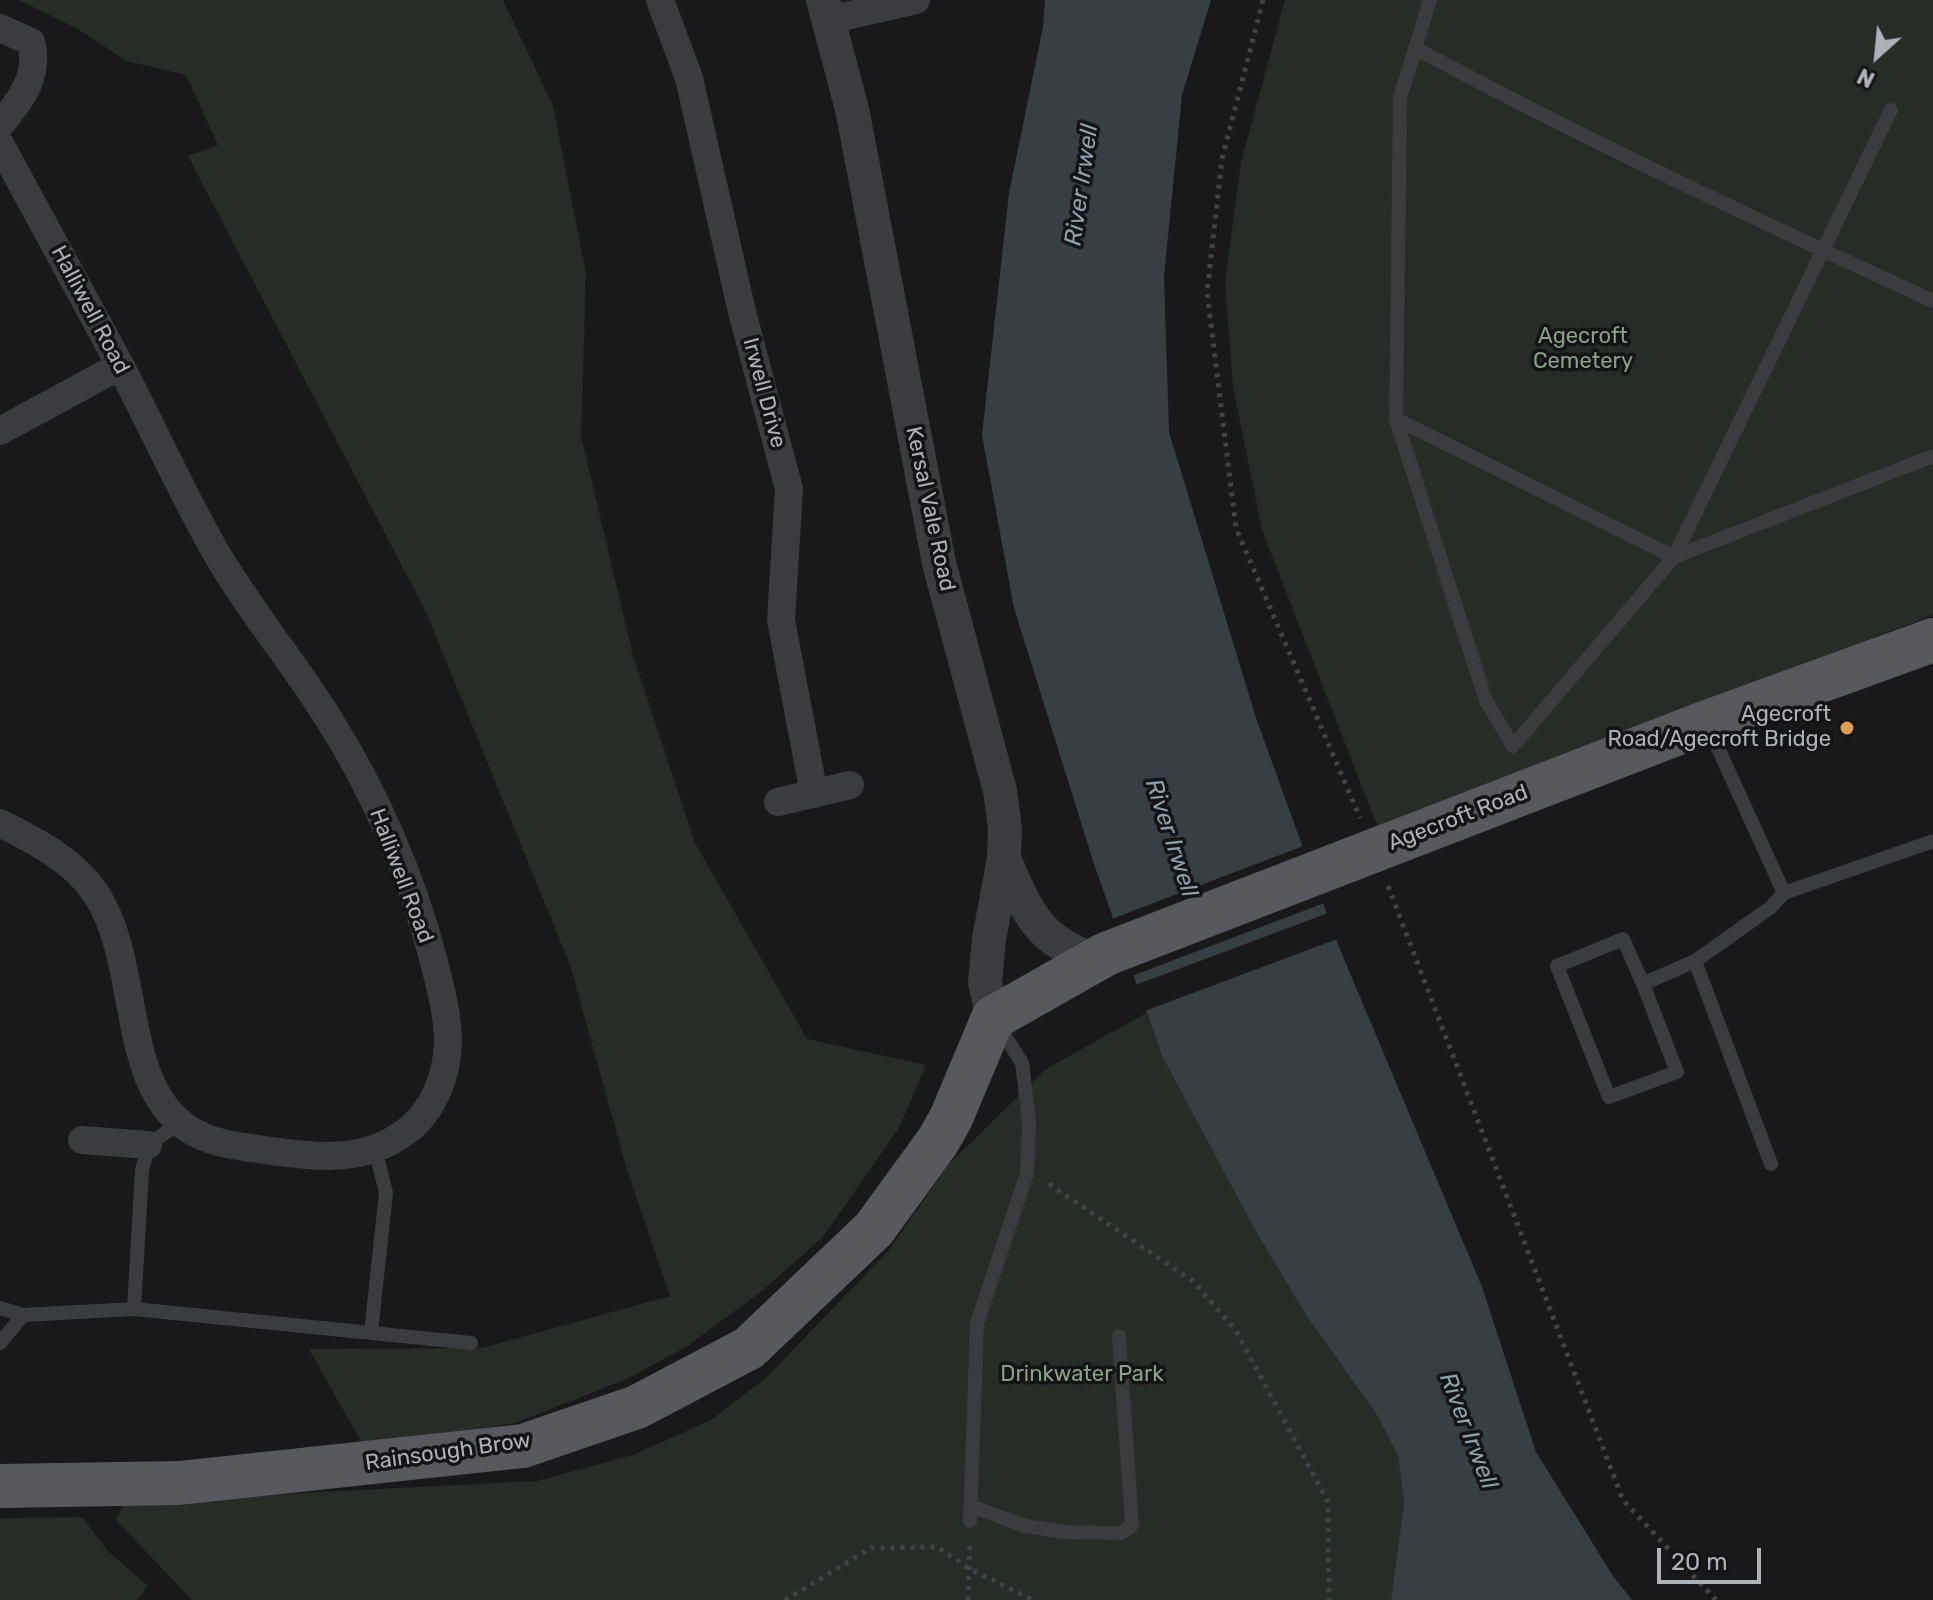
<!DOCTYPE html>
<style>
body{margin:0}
#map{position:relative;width:1933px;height:1600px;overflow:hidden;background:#19191b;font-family:Rubik,sans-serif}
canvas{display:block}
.north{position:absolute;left:1837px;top:16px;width:80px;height:80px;-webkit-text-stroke:6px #141416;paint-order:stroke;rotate:207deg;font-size:22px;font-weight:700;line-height:32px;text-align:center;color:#adb2b9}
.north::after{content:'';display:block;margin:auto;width:28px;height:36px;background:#adb2b9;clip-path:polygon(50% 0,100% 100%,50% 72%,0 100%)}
.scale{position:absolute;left:1657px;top:1548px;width:104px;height:36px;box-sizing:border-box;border:4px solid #adb2b9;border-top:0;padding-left:10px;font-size:24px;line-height:28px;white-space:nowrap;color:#adb2b9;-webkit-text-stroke:6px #141416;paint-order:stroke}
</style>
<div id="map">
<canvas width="1933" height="1600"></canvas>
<div class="north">N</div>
<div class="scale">20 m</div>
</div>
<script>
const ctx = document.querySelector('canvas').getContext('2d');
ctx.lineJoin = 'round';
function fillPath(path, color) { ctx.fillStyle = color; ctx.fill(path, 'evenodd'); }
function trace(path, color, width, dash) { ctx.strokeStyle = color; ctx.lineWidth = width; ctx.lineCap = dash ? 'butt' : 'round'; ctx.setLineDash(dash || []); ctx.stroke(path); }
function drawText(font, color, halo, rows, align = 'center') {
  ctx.font = font + ' Rubik,sans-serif'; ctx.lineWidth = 7; ctx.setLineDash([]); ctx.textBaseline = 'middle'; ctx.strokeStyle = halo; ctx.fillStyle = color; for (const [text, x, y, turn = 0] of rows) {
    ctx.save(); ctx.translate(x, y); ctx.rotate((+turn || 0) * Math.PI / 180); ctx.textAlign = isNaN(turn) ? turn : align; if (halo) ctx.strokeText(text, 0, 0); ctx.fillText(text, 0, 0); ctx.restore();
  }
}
fillPath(new Path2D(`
 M 19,0 L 503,0 L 553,106 L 586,273 L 581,436 L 633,655 L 695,843 L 807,1039 L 926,1065 L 899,1128 L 823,1237 L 762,1291 L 686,1347 L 627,1379 L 515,1423 L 364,1447 L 309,1349 L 482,1348 L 670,1296 L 627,1170 L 570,965 L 426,612 L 188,156 L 218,145 L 186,75 L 127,61 L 78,29 Z
 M 1285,0 L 1933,0 L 1933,615 L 1378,828 L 1262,530 L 1233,387 L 1225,282 L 1241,162 Z
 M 1146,1013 L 1162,1056 L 1255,1230 L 1306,1315 L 1377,1415 L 1398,1456 L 1404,1503 L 1391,1600 L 192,1600 L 116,1520 L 124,1502 L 537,1481 L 633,1455 L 711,1420 L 767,1377 L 889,1250 L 948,1165 L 1046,1069 Z
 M 82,1517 L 108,1551 L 148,1586 L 137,1600 L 0,1600 L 0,1518 Z`), '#262c26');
fillPath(new Path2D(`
 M 1045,0 L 1211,0 L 1182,95 L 1164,276 L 1169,432 L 1256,718 L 1339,947 L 1482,1287 L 1536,1452 L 1613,1576 L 1632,1600 L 1391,1600 L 1404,1503 L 1398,1456 L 1377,1415 L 1306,1315 L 1255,1230 L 1162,1056 L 1094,864 L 1014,608 L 982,435 L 1009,193 L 1043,27 Z`), '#363f44');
fillPath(new Path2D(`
 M 1306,845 L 1327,902 L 1129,977 L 1109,920 Z
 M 1331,912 L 1340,938 L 1142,1012 L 1133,986 Z`), '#19191b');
trace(new Path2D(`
 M 1263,0 L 1222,159 L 1207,292 L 1236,528 L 1360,818
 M 1388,886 L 1623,1500 L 1716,1600
 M 1049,1184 L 1194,1282 L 1236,1331 L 1328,1502 L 1329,1600
 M 785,1600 L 871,1548 L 937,1547 L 970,1569 L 1033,1600
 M 968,1600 L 970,1542`), '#414346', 5, [4, 6]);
trace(new Path2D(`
 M 1430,0 L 1400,98 L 1396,419 L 1674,557 L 1933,456
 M 1415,48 C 1584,139 1759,221 1933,301
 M 1396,419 L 1486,701 L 1513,746 L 1674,557 L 1891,110
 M 1708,726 L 1784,893 L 1933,841
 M 1643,984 L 1623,939 L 1557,966 L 1609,1097 L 1677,1072 L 1643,984 L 1695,961
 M 1771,1164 L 1695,961 L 1770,908 L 1784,893
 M 0,1308 L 23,1315 L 134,1309 L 471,1343
 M 134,1309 L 142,1171 L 148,1145 L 178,1124
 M 371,1332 L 386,1193 L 375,1148
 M 0,1343 L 23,1315
 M 971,1506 L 1025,1526 L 1065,1532 L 1121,1533 L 1132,1525 L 1119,1336
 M 970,1521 L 977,1323 L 1027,1173 L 1029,1121 L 1022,1063 L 998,1025`), '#3b3c3f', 14);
trace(new Path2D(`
 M 660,0 L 689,78 L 742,312 L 789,489 L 781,620 L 814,794
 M 828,20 L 916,0
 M 0,28 L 31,42 C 40,75 21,100 0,125
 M 0,144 C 40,217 80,291 120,365 C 152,426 180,489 214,549 C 248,609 294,662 330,721 C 375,792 412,878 433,958 C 440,986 448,1014 448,1043 C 447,1077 432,1114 404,1133 C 363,1163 318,1157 271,1151 C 252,1148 230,1146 212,1140 C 114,1109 146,969 96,894 C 74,860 35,841 0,823
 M 0,431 L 120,366
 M 778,802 L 850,785
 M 82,1140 L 148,1145`), '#3b3c3f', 28);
trace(new Path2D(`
 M 823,0 L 852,109 L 939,563 L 1000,791 L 1005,828 L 1004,859 L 989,939 L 985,982 L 993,1018
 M 1004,859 C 1017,887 1028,921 1055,940 C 1067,949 1082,955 1095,961`), '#3b3c3f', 34);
trace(new Path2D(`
 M 0,1486 L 179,1483 L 523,1446 L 637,1407 L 749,1348 L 874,1229 L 938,1141 L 951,1118 L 993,1018 L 1106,954 L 1707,722 L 1933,640`), '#57595e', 44);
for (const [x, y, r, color] of [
 [1847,728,8,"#db9d51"]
]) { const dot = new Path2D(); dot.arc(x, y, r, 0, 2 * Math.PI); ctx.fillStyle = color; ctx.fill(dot); trace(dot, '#141416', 3); }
drawText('22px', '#adb2b9', '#141416', [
 ["Halliwell Road",90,310,62],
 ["Irwell Drive",764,393,75],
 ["Kersal Vale Road",930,509,78],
 ["Agecroft Road",1458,818,-21],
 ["Halliwell Road",401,876,69],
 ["Rainsough Brow",448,1452,-8]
]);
drawText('22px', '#88a187', '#141416', [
 ["Agecroft",1583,337],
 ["Cemetery",1583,362],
 ["Drinkwater Park",1082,1375]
]);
drawText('22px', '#adb2b9', '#141416', [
 ["Agecroft",1831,715],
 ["Road/Agecroft Bridge",1831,740]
], 'right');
drawText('italic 24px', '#89a2af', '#141416', [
 ["River Irwell",1082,185,-82],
 ["River Irwell",1171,838,72],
 ["River Irwell",1468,1431,69]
]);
</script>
